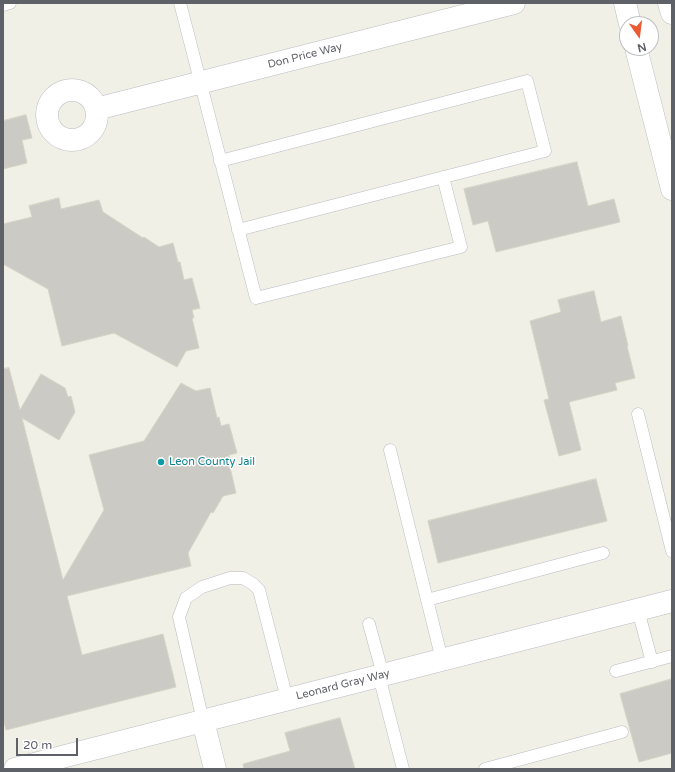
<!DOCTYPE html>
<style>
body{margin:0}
#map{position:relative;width:675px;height:772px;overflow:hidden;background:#f1f0e7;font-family:"Varela Round",sans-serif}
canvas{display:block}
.frame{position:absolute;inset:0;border:4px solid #5f6168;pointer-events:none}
.north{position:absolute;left:619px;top:16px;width:40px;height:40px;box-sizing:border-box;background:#fff;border:1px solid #bfc0c3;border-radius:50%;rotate:166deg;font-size:11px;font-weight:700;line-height:16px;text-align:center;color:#5f6168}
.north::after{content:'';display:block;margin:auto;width:14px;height:18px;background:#eb5b33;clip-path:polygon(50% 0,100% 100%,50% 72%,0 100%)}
.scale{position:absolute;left:16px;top:738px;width:62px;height:18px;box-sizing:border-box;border:2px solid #5f6168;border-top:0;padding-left:5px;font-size:12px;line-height:14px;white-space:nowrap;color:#5f6168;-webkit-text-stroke:3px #fff;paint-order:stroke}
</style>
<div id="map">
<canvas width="675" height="772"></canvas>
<div class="frame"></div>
<div class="north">N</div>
<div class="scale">20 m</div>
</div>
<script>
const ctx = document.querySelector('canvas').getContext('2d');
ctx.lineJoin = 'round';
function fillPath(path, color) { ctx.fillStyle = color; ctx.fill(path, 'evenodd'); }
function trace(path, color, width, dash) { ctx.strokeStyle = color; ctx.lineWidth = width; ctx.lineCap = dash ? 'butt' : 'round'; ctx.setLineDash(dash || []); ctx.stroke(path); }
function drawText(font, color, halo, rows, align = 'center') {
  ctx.font = font + ' "Varela Round",sans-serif'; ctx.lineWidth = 3; ctx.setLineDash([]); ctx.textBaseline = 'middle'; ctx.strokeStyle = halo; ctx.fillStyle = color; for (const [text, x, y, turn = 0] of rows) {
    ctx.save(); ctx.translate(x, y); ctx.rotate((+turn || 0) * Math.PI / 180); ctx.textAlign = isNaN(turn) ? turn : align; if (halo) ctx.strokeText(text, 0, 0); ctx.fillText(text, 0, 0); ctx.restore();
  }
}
const building = new Path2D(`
 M 26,115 L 32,138 L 22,140 L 27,163 L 3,169 L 3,121 Z
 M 577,162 L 588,206 L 614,199 L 620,222 L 496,252 L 488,221 L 473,225 L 464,189 Z
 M 59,198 L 61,209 L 99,200 L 103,212 L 143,238 L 144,237 L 159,247 L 173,243 L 178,262 L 180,262 L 184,280 L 192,278 L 200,308 L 192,310 L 194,318 L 192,318 L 199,348 L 186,351 L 177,367 L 114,333 L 62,346 L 48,289 L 3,264 L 3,224 L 32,217 L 29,206 Z
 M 594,291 L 601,322 L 621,316 L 628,346 L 627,346 L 635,378 L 615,383 L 617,390 L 569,402 L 581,450 L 559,456 L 544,400 L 549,399 L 530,321 L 561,312 L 558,300 Z
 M 9,368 L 20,410 L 41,374 L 65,388 L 68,397 L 71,396 L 75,412 L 59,440 L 22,418 L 63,580 L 104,510 L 89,455 L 144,441 L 181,383 L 196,391 L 210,388 L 217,418 L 219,417 L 221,426 L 229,424 L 237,453 L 229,455 L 232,466 L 230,467 L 236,493 L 223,496 L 213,513 L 211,512 L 188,553 L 191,566 L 67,596 L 82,655 L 163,634 L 176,687 L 6,730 L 3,718 L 3,369 Z
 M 596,479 L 607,521 L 438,563 L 428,521 Z
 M 672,679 L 672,753 L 639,762 L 620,694 Z
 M 340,718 L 355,769 L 244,769 L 243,764 L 290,751 L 285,733 Z`);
fillPath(building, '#cccac4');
trace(building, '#d6d3c5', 1);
const lane = new Path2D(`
 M 180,3 L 256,298 L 461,247 L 443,177
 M 3,5 L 10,3
 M 220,161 L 527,81 L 545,151 L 238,230
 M 638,414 L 672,551
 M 390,450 L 442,660
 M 427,600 L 603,553
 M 638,610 L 652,662
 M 369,624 L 383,675
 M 616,671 L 672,656
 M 379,676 L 403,769
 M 203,721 L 179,617 L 186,598 L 202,587 L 230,578 L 243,578 L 253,584 L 259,590 L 287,699
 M 485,769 L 622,732`);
const street = new Path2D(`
 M47 115a25 25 0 1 1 50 0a25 25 0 1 1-50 0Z
 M 96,109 L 514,3
 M 203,721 L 215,769
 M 15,769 L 672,601`);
const secondary = new Path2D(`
 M 625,3 L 630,24
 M 669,3 L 672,13
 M 636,48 L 672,189`);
trace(lane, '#b9bbc1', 13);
trace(street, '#b9bbc1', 23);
trace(secondary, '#babcc3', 23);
trace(lane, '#fff', 12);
trace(street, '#fff', 22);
trace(secondary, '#fff', 22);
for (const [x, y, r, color] of [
 [161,462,4,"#0f9aa8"]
]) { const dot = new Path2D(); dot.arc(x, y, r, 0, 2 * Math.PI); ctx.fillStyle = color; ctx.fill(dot); trace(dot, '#fff', 1.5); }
drawText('11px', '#5f6168', '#fff', [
 ["Don Price Way",305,56,-14],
 ["Leonard Gray Way",343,685,-14]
]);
drawText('11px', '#0d838f', '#fff', [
 ["Leon County Jail",169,462]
], 'left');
</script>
